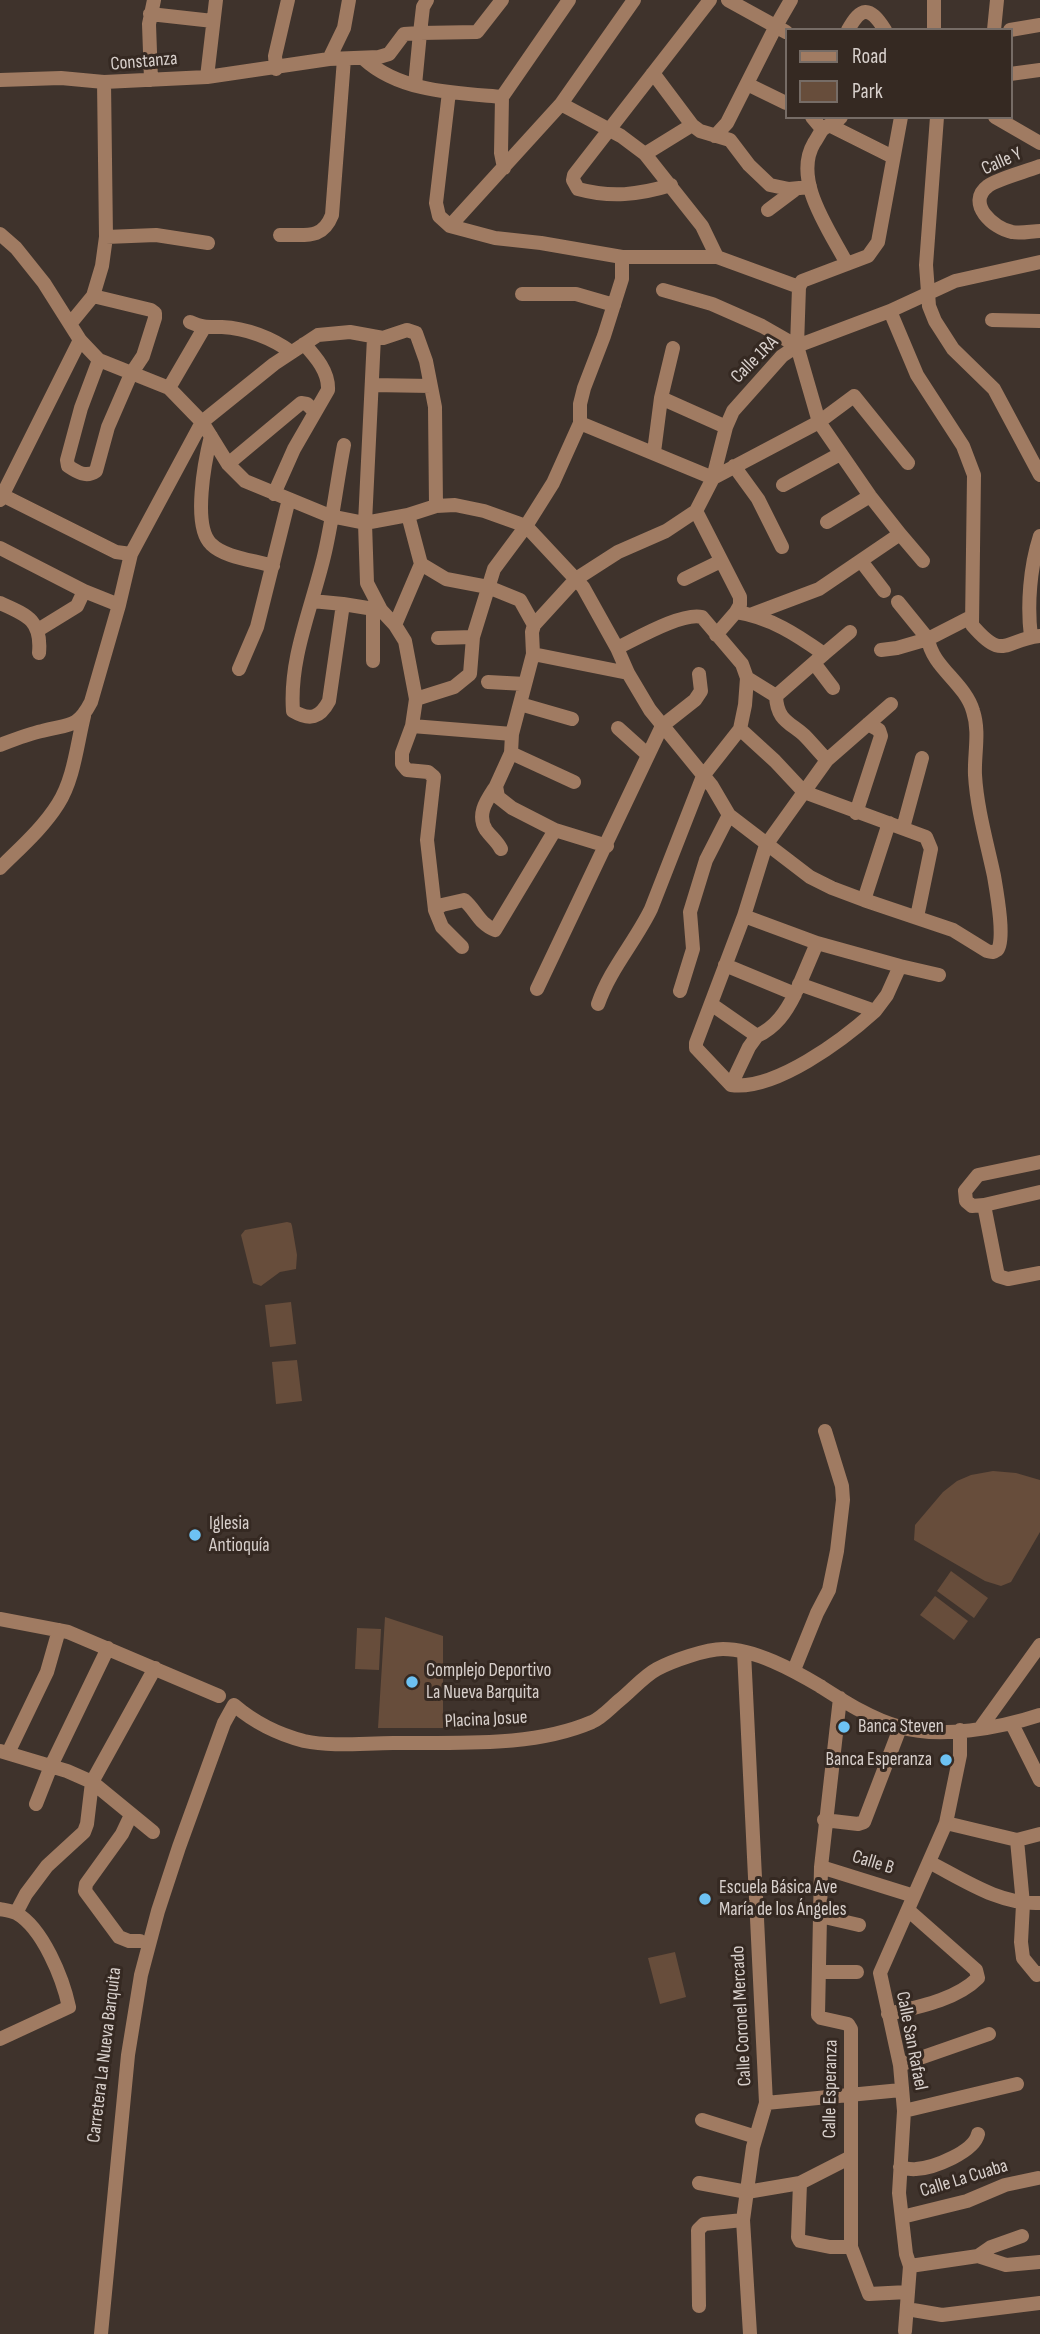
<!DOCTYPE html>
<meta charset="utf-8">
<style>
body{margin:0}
#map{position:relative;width:1040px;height:2334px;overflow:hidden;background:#3f332c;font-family:"Sofia Sans Condensed",sans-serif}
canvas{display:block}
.legend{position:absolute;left:785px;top:28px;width:228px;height:91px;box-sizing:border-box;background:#352922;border:2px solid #766c66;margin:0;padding:9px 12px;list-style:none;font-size:21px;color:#d8d0cc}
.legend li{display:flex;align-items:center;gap:14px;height:35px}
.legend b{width:35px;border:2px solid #766c66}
</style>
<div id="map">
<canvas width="1040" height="2334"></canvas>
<ul class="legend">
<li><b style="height:9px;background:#a07b62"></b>Road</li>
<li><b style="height:19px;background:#674d3b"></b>Park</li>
</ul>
</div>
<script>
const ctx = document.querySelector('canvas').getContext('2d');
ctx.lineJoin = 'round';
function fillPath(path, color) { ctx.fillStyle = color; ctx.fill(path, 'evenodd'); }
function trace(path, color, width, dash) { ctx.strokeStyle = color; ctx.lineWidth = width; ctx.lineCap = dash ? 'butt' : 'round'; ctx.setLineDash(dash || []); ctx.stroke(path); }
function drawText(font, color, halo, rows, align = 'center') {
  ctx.font = font + ' "Sofia Sans Condensed",sans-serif'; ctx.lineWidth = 6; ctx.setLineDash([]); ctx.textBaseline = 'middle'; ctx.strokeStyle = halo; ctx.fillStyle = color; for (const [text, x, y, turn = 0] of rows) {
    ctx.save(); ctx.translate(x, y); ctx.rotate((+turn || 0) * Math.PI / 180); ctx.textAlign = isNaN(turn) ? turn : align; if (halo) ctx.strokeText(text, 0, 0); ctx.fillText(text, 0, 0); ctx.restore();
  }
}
fillPath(new Path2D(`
 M 287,1222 L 291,1223 L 292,1226 L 297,1255 L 296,1269 L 280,1272 L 261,1286 L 253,1283 L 241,1235 L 245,1230 Z
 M 291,1302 L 296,1344 L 270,1347 L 265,1305 Z
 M 297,1360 L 302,1401 L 276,1404 L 272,1362 Z
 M 993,1471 L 1016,1473 L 1040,1480 L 1040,1532 L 1011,1582 L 1001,1586 L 985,1581 L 914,1540 L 915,1525 L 943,1492 L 957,1481 L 971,1475 Z
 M 951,1571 L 988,1598 L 974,1618 L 937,1591 Z
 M 935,1596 L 968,1621 L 954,1640 L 920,1615 Z
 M 385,1617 L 443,1636 L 443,1728 L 378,1728 Z
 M 357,1628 L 381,1629 L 379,1670 L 355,1669 Z
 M 675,1952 L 686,1997 L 660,2004 L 648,1958 Z`), '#674d3b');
trace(new Path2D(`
 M 427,0 L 423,7 L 420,33 L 477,32 L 502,0
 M 728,0 L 786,32
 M 934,0 L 934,30
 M 150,14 L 213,21
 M 848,30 C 861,7 869,5 885,30
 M 994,30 L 997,0
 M 1010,30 L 1040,25
 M 329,59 L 344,28 L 349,0
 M 364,59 C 400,92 456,93 502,97
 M 276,69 L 275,56 L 288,0
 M 653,73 L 692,125 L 700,131 L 730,140 L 749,165 L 770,185 L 789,189 L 810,187
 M 1010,74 L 1040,70
 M 207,77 L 216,0
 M 0,80 L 61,78 L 104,82
 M 151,80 L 149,24 L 154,0
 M 747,84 L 786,103
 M 449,92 L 436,203 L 439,216 L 450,226 L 495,238 L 541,243 L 622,257 L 717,257
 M 561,104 L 621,136 L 645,154 L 702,226 L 717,257 L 799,287
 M 812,117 L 822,129
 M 841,117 C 836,123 829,124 823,129 C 820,132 817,139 814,143 C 792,180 830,231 847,264
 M 937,117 L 926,265 L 929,306 L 935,321 L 953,349 L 994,389 L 1040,475
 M 995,117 L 1040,143
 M 831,126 L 893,157
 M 715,136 L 727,123 L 776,26 L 791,0
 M 645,154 L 692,125
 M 1040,166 C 1028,171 997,179 988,186 C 965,203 994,229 1012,232 C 1021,234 1032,231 1040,231
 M 504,168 L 501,153 L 502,97 L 569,0
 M 671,185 C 638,195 611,198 578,189 L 573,180 L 574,175 L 710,0
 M 768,210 L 796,189
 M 450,226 L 561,104 L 634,0
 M 0,234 L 16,248 L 44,283 L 80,340 L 99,360 L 169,388 L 202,422 L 228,464 L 245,481 L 330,516 L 365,523 L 408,515 L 436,506 L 455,505 L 484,511 L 526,526 L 583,587 L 617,648 L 628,673 L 650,710 L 712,786 L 729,815 L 810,877 L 832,888 L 864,900 L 953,930 L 987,951 C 992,952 993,953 997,950 C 1006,942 996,888 994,876 C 987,843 977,809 975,775 C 974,754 980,732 973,711 C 965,683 932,667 928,639 L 971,617
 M 280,235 C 304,234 322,241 332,215 L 344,59
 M 106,237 L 156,235 L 208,243
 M 663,290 L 712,304 L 762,326 L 797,346
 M 522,294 L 576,294 L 614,305
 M 93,296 L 151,310 L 155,313 L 155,318 L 143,356 L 131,374 L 108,427 L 96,471 C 86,478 77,472 68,466 L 67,460 L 81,408 L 99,360
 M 890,311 L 917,375 L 963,446 L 974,475 L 972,625 C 1004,662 1003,640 1040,636
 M 992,320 L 1040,321
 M 190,322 C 204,328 207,327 222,327 C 246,328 272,338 291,352
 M 70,324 L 93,296 L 102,266 L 106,237 L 104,82 L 207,77 L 329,59 L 379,57 L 389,54 L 404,34 L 420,33 L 415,85
 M 374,337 L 365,523 L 367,583 L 381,610 L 395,625 L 405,641 L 416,699 L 412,726 L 402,753 L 402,764 L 407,770 L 428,772 L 434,777 L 427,840 L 435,910
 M 372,385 L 431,386
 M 169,388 L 204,328
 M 661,398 L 726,427
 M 580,423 L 713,478 L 819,422 L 854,396 L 908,463
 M 211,436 C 205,460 192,526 211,544 C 225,558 254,560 273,566
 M 654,452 L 661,398 L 673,348
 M 228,464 L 301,403 L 307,404 L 315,412
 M 734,466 L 758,499 L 782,547
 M 783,485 L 840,454
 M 0,494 L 116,552 L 131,554
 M 274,494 L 294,449 L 328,390 C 329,372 316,357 304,344
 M 0,500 L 80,340
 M 696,511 L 740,597 L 740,605 L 736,612
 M 827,522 L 870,496
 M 900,534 L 923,561
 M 0,548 L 84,591 L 119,605 L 131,554 L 202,422 L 274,364 L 318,335 L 350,332 L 383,338 L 407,330 L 416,333 L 426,361 L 435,407 L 436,506
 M 861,561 L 884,591
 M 421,564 L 446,579 L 488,587 L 520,600 L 534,625
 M 684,579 L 721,561
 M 312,601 L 343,604 L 329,701 C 320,718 310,721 293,711 C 289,657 313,605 325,552 C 333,517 337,481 344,445
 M 0,603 C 27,615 42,620 39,653
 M 343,604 L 380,610
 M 373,609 L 373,661
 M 750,615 L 819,589 L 900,534 L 870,496 L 819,422 L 797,346 L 799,287 L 802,281 L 868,256 L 878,242 L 901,117
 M 395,625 L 421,564 L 408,515
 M 38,630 L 77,606 L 84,591
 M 716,635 L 736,612 C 770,617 797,635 824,654 L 776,696
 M 1031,637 C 1027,605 1030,567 1040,536
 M 438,638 L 473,637
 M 881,650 L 897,648 L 928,639 L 898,602
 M 533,654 L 628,673
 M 824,654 L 850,632
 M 814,663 L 833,688
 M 239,669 L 257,627 L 289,499
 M 747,678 L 776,696
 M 488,682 L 525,684
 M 776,696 C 777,720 789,722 804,735 C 812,743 819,752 827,760
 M 416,699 L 454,687 L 470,674 L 473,637 L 494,569 L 526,526 L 553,483 L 580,423 L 580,404 L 584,388 L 604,336 L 622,279 L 622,257
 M 520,704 L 572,719
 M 412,726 L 512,734
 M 618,728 L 648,755
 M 740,729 L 775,761 L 804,792 L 926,837 L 931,849 L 917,917
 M 0,745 C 13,740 28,734 42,731 C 69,724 77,729 91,702 L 119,605
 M 511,753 L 574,782
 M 496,786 C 487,800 476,814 486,830 C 491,837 497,841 501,849
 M 856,813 L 881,736 L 879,730 L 868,724
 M 903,828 L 922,758
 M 607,846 L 555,830 L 512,808 L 498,797 L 496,786 L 511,753 L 512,734 L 533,654 L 532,632 L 534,625 L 576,579 L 618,552 L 666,531 L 696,511 L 713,478 L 726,427 L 733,411 L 782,356 L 797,346 L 890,311 L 955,281 L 1040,262
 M 0,868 C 20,848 43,828 58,804 C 74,779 77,744 84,716
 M 864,900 L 889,823
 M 744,916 L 817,943 L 797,990
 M 462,947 L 442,927 L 435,910 L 442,905 L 464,900 C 476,910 479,924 495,930 L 555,830
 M 900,966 L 939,975
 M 799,984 L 875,1011 L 887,995 L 900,966 L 817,943
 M 537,989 L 662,726 L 695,700 L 701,691 L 699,674
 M 680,991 L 693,949 L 690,912 L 706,860 L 729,815
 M 598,1004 C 610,969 635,942 651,909 L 703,776 L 740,729 L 745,705 L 747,678 L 742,664 L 702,617 C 682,612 636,639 617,648
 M 711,1004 L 757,1036 C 776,1027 786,1012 795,994 L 725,965
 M 875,1011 C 843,1040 775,1091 731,1085 L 696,1048 L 696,1043 L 744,916 L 766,845 L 827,760 L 891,704
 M 731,1085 L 749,1047 L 757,1036
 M 1040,1192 L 984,1205 L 998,1276 L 1008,1279 L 1040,1273
 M 984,1205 L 972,1206 L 966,1201 L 965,1191 L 978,1175 L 1040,1162
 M 0,1619 L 68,1632 L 219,1696
 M 744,1652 L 766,2103 L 753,2147 L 743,2220 L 750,2334
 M 794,1670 L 817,1613 L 829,1590 L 837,1551 L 843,1500 L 842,1486 L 825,1431
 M 840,1698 L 821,1867 L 818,2015 L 821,2018 L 848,2024 L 851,2029 L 851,2247 L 869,2294 L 908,2292
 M 234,1705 C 255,1723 277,1734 304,1741 C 332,1747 364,1743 393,1743 C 458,1742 531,1748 592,1722 C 603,1717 611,1707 621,1699 C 632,1690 644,1676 657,1669 C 672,1661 706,1649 723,1649 C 755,1649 793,1670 820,1686 C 845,1702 871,1719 900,1727 C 940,1739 1001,1728 1040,1715
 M 1012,1724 L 1040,1780
 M 981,1727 L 1040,1645
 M 0,1751 L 67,1771 L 92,1782 L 153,1832
 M 8,1753 L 47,1672 L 59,1630
 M 36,1804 L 51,1766 L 108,1648
 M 131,1815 L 122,1834 L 86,1884 L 85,1891 L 119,1937 L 129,1941 L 140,1941
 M 824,1820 L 858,1824 L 864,1822 L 900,1728
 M 946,1823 L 1017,1840 L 1040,1834
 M 1017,1840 L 1023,1904 L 1021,1942 L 1023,1958 L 1037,1975 L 1040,1973
 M 929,1862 C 964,1880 1000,1905 1040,1903
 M 821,1867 L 914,1896
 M 0,1909 C 5,1910 12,1911 16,1913 C 43,1928 63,1979 69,2007 L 0,2039
 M 16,1913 L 26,1894 L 47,1866 L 84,1832 L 87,1824 L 92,1782 L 155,1668
 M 820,1916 L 859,1925
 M 819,1972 L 857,1972
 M 888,2014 C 918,2007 956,2000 978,1978 L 976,1970 L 908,1910
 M 900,2065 L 989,2034
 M 766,2103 L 901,2090
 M 904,2111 L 1017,2084
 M 702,2120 L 756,2137
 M 900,2167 C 905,2168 911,2170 916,2169 C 934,2168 974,2152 978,2134
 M 699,2183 L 747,2192 L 800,2183 L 849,2158
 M 800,2183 L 798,2237 L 800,2241 L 830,2247 L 851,2247
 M 902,2217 L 967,2201 L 1005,2185 L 1038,2178
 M 978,2256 L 991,2247 L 1022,2236
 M 910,2266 L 978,2256 L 1006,2265 L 1040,2262
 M 699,2306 L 698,2230 L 704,2224 L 743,2220
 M 907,2309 L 942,2315 L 1040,2303
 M 905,2331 L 910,2266 L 906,2254 L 899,2193 L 904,2111 L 900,2065 L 880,1973 L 946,1823 L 960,1755 L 960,1730
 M 101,2334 L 128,2055 L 141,1975 L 158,1911 L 179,1847 L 224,1723 L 234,1705`), '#a07b62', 14);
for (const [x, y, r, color] of [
 [195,1535,7,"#6dc2f3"],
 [412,1682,7,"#6dc2f3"],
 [844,1727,7,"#6dc2f3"],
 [946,1760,7,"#6dc2f3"],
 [705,1899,7,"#6dc2f3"]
]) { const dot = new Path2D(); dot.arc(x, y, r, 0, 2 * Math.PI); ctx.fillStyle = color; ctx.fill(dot); trace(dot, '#352922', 2.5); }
drawText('19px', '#d8d0cc', '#352922', [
 ["Constanza",144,62,-5],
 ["Calle Y",1002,162,-24],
 ["Calle 1RA",755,360,-45],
 ["Placina Josue",486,1720,-3],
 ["Calle B",873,1863,17],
 ["Calle Coronel Mercado",742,2016,-93],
 ["Calle San Rafael",911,2041,79],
 ["Carretera La Nueva Barquita",105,2055,-83],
 ["Calle Esperanza",831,2089,-89],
 ["Calle La Cuaba",964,2179,-17]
]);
drawText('19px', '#d8d0cc', '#352922', [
 ["Iglesia",209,1524],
 ["Antioquía",209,1546],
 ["Complejo Deportivo",426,1671],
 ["La Nueva Barquita",426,1693],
 ["Banca Steven",858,1727],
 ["Banca Esperanza",932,1760,"right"],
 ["Escuela Básica Ave",719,1888],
 ["María de los Ángeles",719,1910]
], 'left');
</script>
